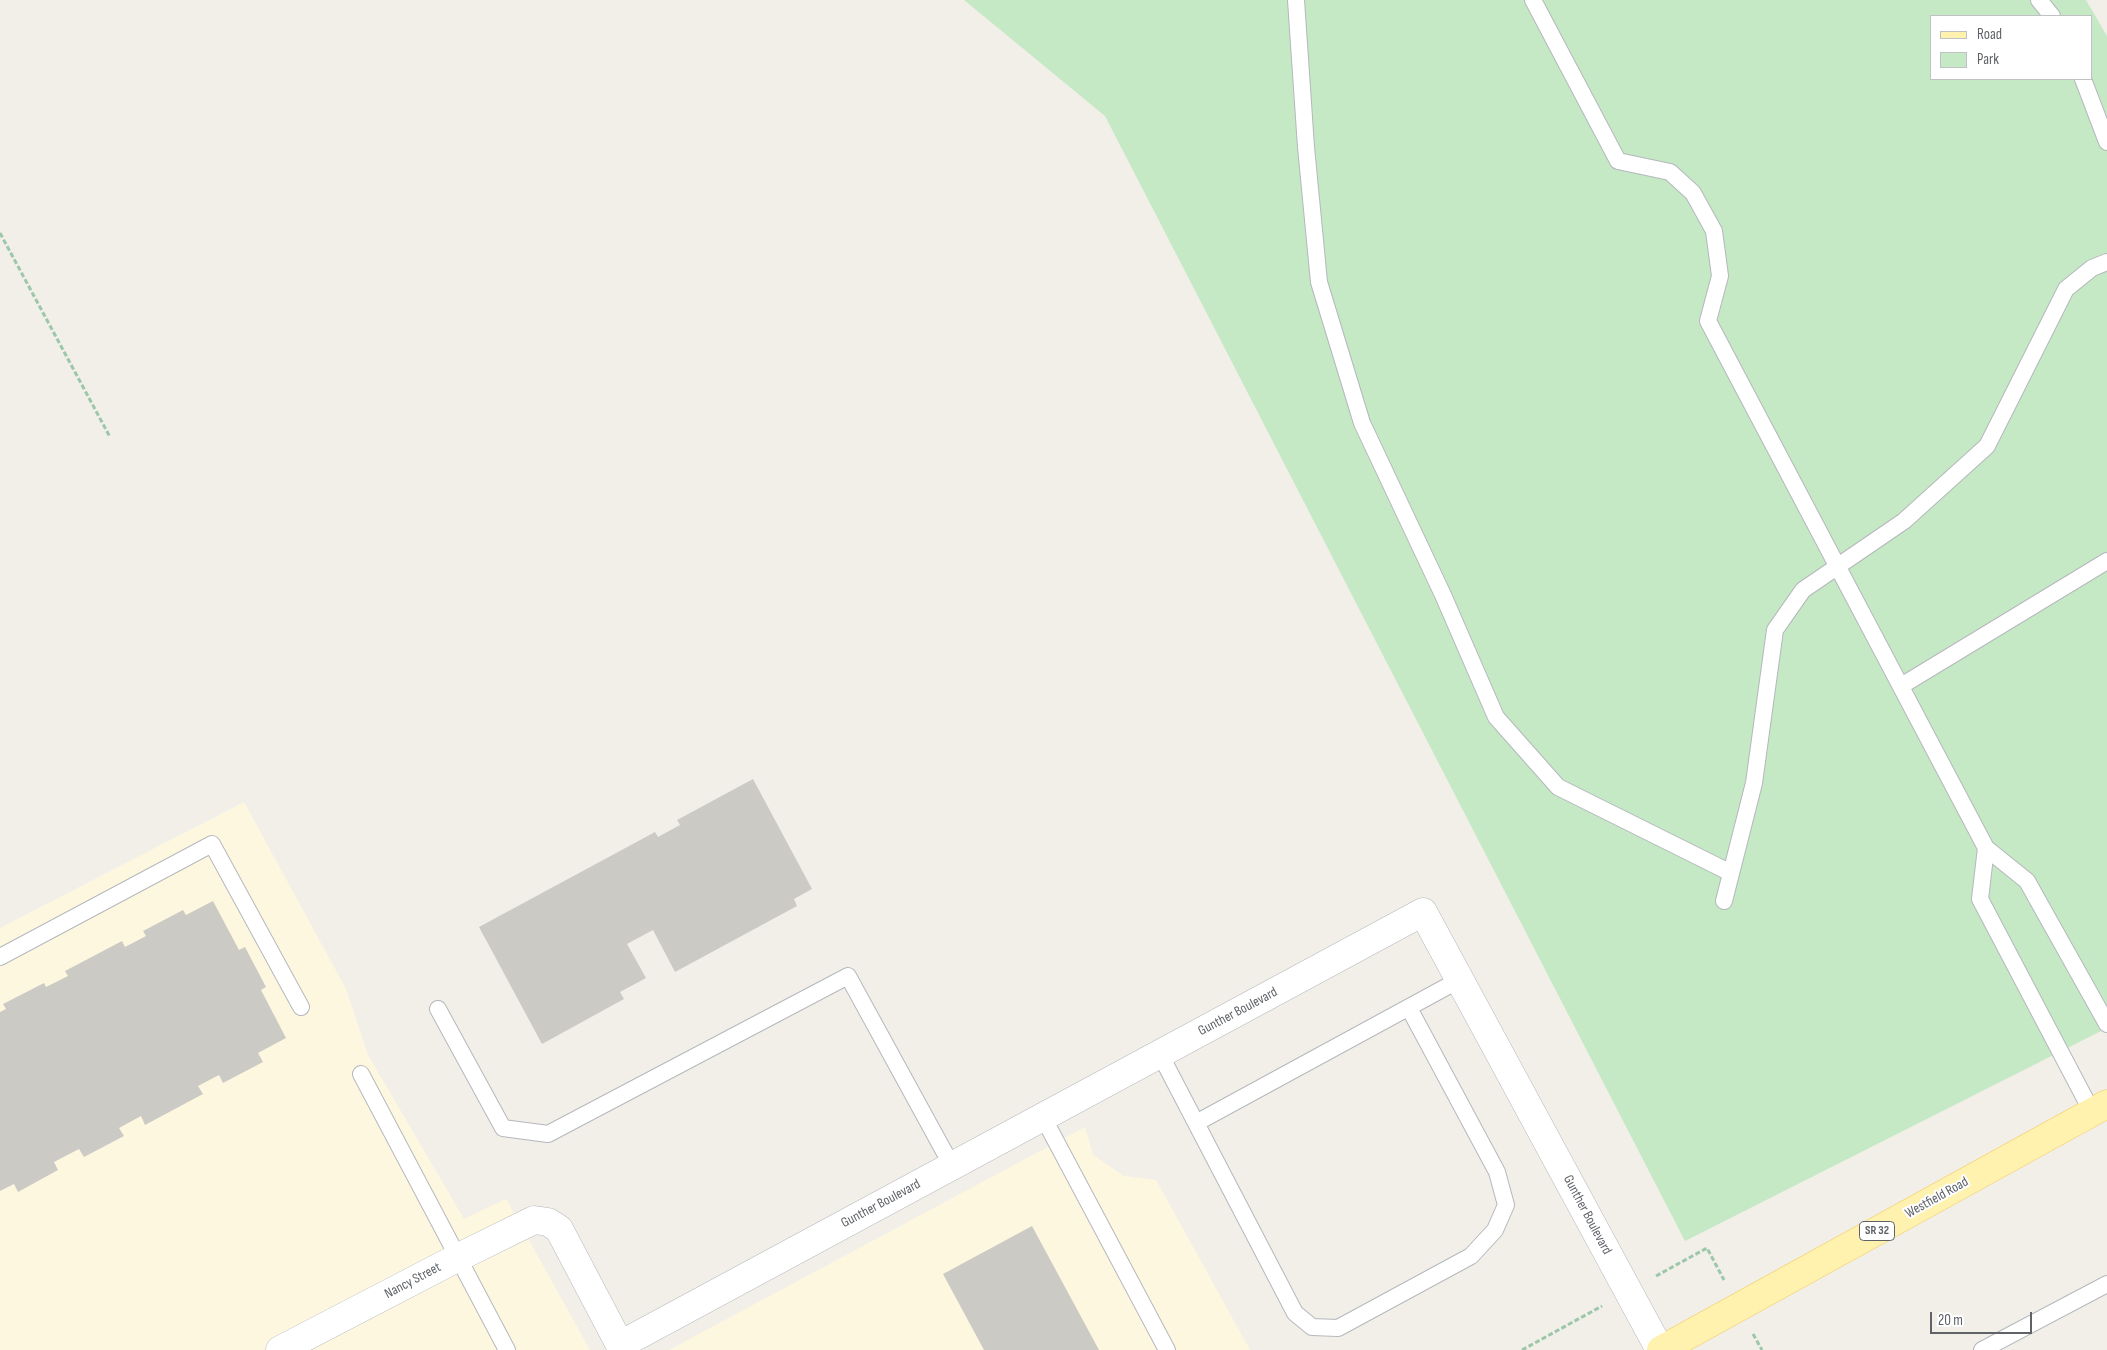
<!DOCTYPE html>
<style>
body{margin:0}
#map{position:relative;width:2107px;height:1350px;overflow:hidden;background:#f1efe8;font-family:"Sofia Sans Condensed",sans-serif}
canvas{display:block}
.legend{position:absolute;left:1930px;top:15px;width:162px;height:65px;box-sizing:border-box;background:#fff;border:1px solid #bfc1c3;margin:0;padding:6px 9px;list-style:none;font-size:15px;color:#5f6368}
.legend li{display:flex;align-items:center;gap:10px;height:25px}
.legend b{width:25px;border:1px solid #bfc1c3}
.scale{position:absolute;left:1930px;top:1312px;width:102px;height:22px;box-sizing:border-box;border:2px solid #5f6368;border-top:0;padding-left:6px;font-size:15px;line-height:18px;white-space:nowrap;color:#5f6368;-webkit-text-stroke:4px #fff;paint-order:stroke}
</style>
<div id="map">
<canvas width="2107" height="1350"></canvas>
<ul class="legend">
<li><b style="height:6px;background:#fff2af"></b>Road</li>
<li><b style="height:14px;background:#c5e8c5"></b>Park</li>
</ul>
<div class="scale">20 m</div>
</div>
<script>
const ctx = document.querySelector('canvas').getContext('2d');
ctx.lineJoin = 'round';
function fillPath(path, color) { ctx.fillStyle = color; ctx.fill(path, 'evenodd'); }
function trace(path, color, width, dash) { ctx.strokeStyle = color; ctx.lineWidth = width; ctx.lineCap = dash ? 'butt' : 'round'; ctx.setLineDash(dash || []); ctx.stroke(path); }
function drawText(font, color, halo, rows, align = 'center') {
  ctx.font = font + ' "Sofia Sans Condensed",sans-serif'; ctx.lineWidth = 4; ctx.setLineDash([]); ctx.textBaseline = 'middle'; ctx.strokeStyle = halo; ctx.fillStyle = color; for (const [text, x, y, turn = 0] of rows) {
    ctx.save(); ctx.translate(x, y); ctx.rotate((+turn || 0) * Math.PI / 180); ctx.textAlign = isNaN(turn) ? turn : align; if (halo) ctx.strokeText(text, 0, 0); ctx.fillText(text, 0, 0); ctx.restore();
  }
}
fillPath(new Path2D(`
 M 244,802 L 346,989 L 368,1055 L 464,1219 L 506,1199 L 590,1350 L 0,1350 L 0,928 Z
 M 1085,1127 L 1093,1155 L 1124,1176 L 1156,1180 L 1250,1350 L 669,1350 Z`), '#fef7e0');
fillPath(new Path2D(`
 M 964,0 L 2086,0 L 2107,36 L 2107,1028 L 1685,1241 L 1105,116 ZM 1931,16 L 2091,16 L 2091,79 L 1931,79 Z`), '#c5e8c5');
fillPath(new Path2D(`
 M 753,779 L 812,889 L 794,899 L 797,906 L 675,972 L 653,930 L 627,944 L 646,978 L 620,992 L 624,999 L 542,1044 L 479,927 L 655,832 L 658,837 L 680,825 L 677,820 Z
 M 213,901 L 239,950 L 245,947 L 266,987 L 261,990 L 286,1038 L 258,1053 L 263,1062 L 223,1083 L 219,1075 L 198,1086 L 203,1094 L 145,1125 L 141,1116 L 119,1128 L 124,1136 L 84,1157 L 79,1149 L 54,1162 L 58,1170 L 18,1192 L 14,1184 L 0,1191 L 0,1012 L 6,1009 L 3,1004 L 44,983 L 46,987 L 68,976 L 65,971 L 122,941 L 125,947 L 146,936 L 143,931 L 183,910 L 186,915 Z
 M 1032,1226 L 1099,1350 L 984,1350 L 943,1274 Z`), '#cccac5');
const lane = new Path2D(`
 M 1296,0 L 1306,147 L 1319,282 L 1362,423 L 1443,595 L 1496,717 L 1558,787 L 1731,873
 M 1533,0 L 1618,161 L 1670,172 L 1693,193 L 1714,231 L 1720,276 L 1708,321 L 1986,848 L 2027,881 L 2107,1024
 M 2039,0 L 2052,16
 M 2083,79 L 2107,142
 M 1901,686 L 2107,561
 M 1986,848 L 1980,899 L 2092,1112
 M 1724,901 L 1754,783 L 1775,630 L 1803,590 L 1904,521 L 1987,446 L 2066,289 L 2092,268 L 2107,262
 M 0,957 L 212,844 L 301,1007
 M 438,1009 L 503,1128 L 548,1134 L 848,976 L 952,1166
 M 1160,1054 L 1295,1313 L 1312,1327 L 1338,1328 L 1471,1256 L 1495,1230 L 1506,1205 L 1497,1172 L 1409,1008
 M 361,1074 L 507,1350
 M 1043,1117 L 1167,1350
 M 1196,1123 L 1459,980
 M 1982,1350 L 2107,1284`);
const street = new Path2D(`
 M 280,1350 L 457,1258 L 534,1220 L 548,1222 L 559,1229 L 620,1345
 M 623,1350 L 620,1345 L 1423,912 L 1660,1350`);
const primary = new Path2D(`
 M 1661,1350 L 2107,1104`);
trace(lane, '#b5b8bc', 18);
trace(street, '#b5b8bc', 29);
trace(primary, '#f2c960', 29);
trace(new Path2D(`
 M 0,233 L 110,437
 M 1656,1276 L 1707,1248 L 1724,1280
 M 1753,1334 L 1762,1350
 M 1522,1350 L 1602,1306`), '#9cc7a9', 3, [5, 2.5]);
trace(lane, '#fff', 16);
trace(street, '#fff', 28);
trace(primary, '#fff2af', 28);
for (const [x, y, w] of [
 [1877,1231,35]
]) { const box = new Path2D(); box.roundRect(x - w / 2, y - 9.5, w, 19, 4); ctx.fillStyle = '#fff'; ctx.fill(box); trace(box, '#5f6368', 1); }
drawText('bold 12px', '#5f6368', null, [
 ["SR 32",1877,1231]
]);
drawText('14px', '#5f6368', '#fff', [
 ["Gunther Boulevard",1238,1012,-28],
 ["Westfield Road",1937,1198,-29],
 ["Gunther Boulevard",881,1204,-28],
 ["Gunther Boulevard",1587,1215,62],
 ["Nancy Street",413,1281,-28]
]);
</script>
